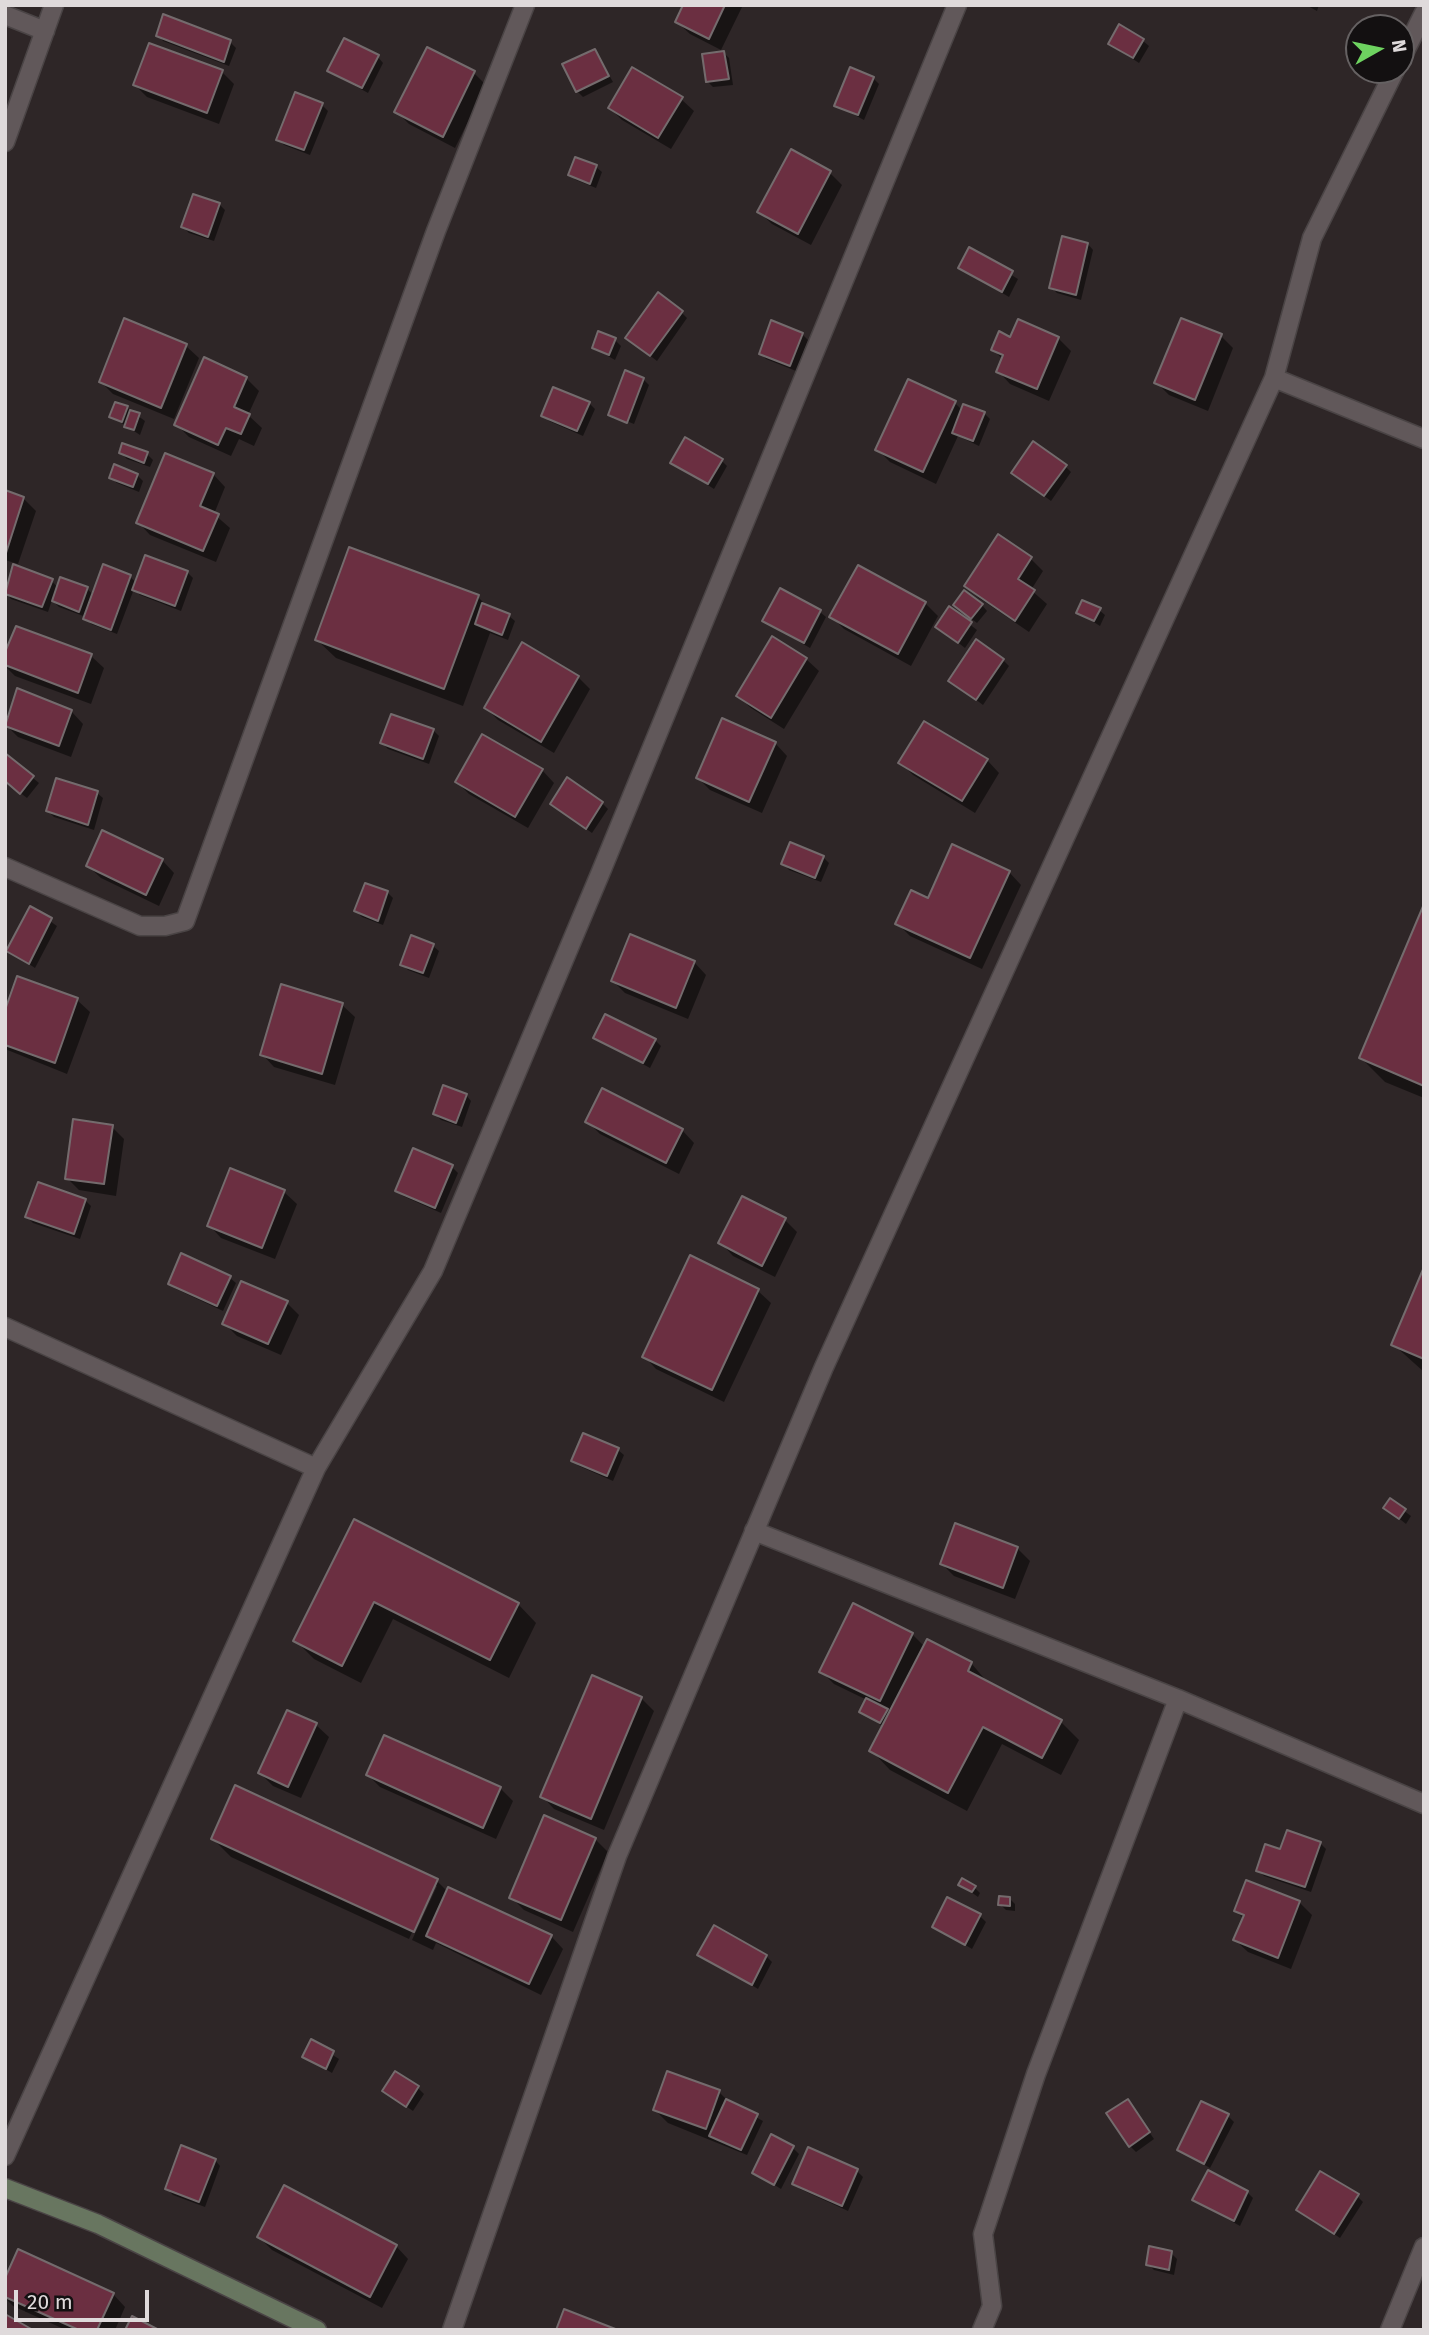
<!DOCTYPE html>
<style>
body{margin:0}
#map{position:relative;width:1429px;height:2335px;overflow:hidden;background:#2e2627;font-family:"Fira Sans",sans-serif}
canvas{display:block}
.frame{position:absolute;inset:0;border:7px solid #dfdadb;pointer-events:none}
.north{position:absolute;left:1345px;top:14px;width:70px;height:70px;box-sizing:border-box;background:#131011;border:2px solid #656162;border-radius:50%;rotate:81deg;font-size:19px;font-weight:700;line-height:28px;text-align:center;color:#dfdadb}
.north::after{content:'';display:block;margin:auto;width:24px;height:32px;background:#6ed360;clip-path:polygon(50% 0,100% 100%,50% 72%,0 100%)}
.scale{position:absolute;left:14px;top:2290px;width:135px;height:32px;box-sizing:border-box;border:4px solid #dfdadb;border-top:0;padding-left:9px;font-size:21px;line-height:24px;white-space:nowrap;color:#dfdadb;-webkit-text-stroke:5px #131011;paint-order:stroke}
</style>
<div id="map">
<canvas width="1429" height="2335"></canvas>
<div class="frame"></div>
<div class="north">N</div>
<div class="scale">20 m</div>
</div>
<script>
const ctx = document.querySelector('canvas').getContext('2d');
ctx.lineJoin = 'round';
function fillPath(path, color) { ctx.fillStyle = color; ctx.fill(path, 'evenodd'); }
function trace(path, color, width, dash) { ctx.strokeStyle = color; ctx.lineWidth = width; ctx.lineCap = dash ? 'butt' : 'round'; ctx.setLineDash(dash || []); ctx.stroke(path); }
fillPath(new Path2D(`
 M 685,5 L 743,5 L 721,50 L 690,34 L 677,22 Z
 M 1306,5 L 1319,5 L 1317,11 Z
 M 158,35 L 230,42 L 236,48 L 229,66 L 163,41 Z
 M 1143,41 L 1149,46 L 1139,63 L 1110,44 Z
 M 595,51 L 613,82 L 583,97 L 577,91 Z
 M 723,52 L 729,58 L 733,85 L 713,87 L 707,81 Z
 M 378,57 L 383,63 L 368,93 L 329,71 Z
 M 222,72 L 234,84 L 219,124 L 147,97 L 135,85 Z
 M 474,73 L 486,85 L 455,148 L 409,124 L 396,111 Z
 M 873,78 L 879,84 L 864,120 L 836,105 Z
 M 296,94 L 322,105 L 328,111 L 310,155 L 284,145 L 278,139 Z
 M 681,99 L 694,111 L 671,149 L 622,120 L 610,108 Z
 M 596,167 L 602,172 L 596,188 L 576,180 L 570,175 Z
 M 830,173 L 842,185 L 811,245 L 772,224 L 759,212 Z
 M 219,204 L 225,210 L 214,241 L 189,233 L 183,227 Z
 M 1088,244 L 1093,250 L 1081,300 L 1057,293 L 1051,287 Z
 M 970,250 L 1018,279 L 1009,297 L 960,268 Z
 M 681,312 L 687,318 L 657,361 L 627,338 Z
 M 802,334 L 808,340 L 796,371 L 766,359 L 761,354 Z
 M 1221,336 L 1233,348 L 1208,411 L 1169,395 L 1156,382 Z
 M 1058,338 L 1071,351 L 1049,401 L 1010,384 L 998,371 L 1003,360 L 993,349 L 1011,339 Z
 M 615,340 L 621,346 L 615,360 L 594,348 Z
 M 186,346 L 199,358 L 174,419 L 113,394 L 101,382 Z
 M 246,378 L 259,391 L 248,415 L 262,428 L 254,446 L 239,439 L 231,456 L 189,437 L 176,424 Z
 M 643,379 L 649,385 L 634,424 L 614,416 L 614,419 L 610,415 Z
 M 589,403 L 595,409 L 583,436 L 549,421 L 543,415 Z
 M 955,403 L 962,410 L 984,413 L 990,419 L 979,446 L 958,436 L 936,484 L 890,462 L 877,449 Z
 M 127,408 L 145,421 L 140,435 L 111,416 Z
 M 121,453 L 147,454 L 153,460 L 150,467 L 127,459 Z
 M 721,460 L 727,466 L 714,489 L 672,462 Z
 M 1065,466 L 1071,472 L 1051,501 L 1020,478 Z
 M 213,474 L 225,487 L 214,514 L 230,528 L 216,562 L 150,535 L 138,522 Z
 M 137,475 L 143,481 L 139,492 L 117,483 L 111,478 Z
 M 5,492 L 23,498 L 36,511 L 18,564 L 5,560 Z
 M 1030,558 L 1043,571 L 1031,590 L 1047,604 L 1029,632 L 979,598 L 966,586 Z
 M 14,567 L 52,581 L 58,588 L 87,589 L 94,595 L 130,577 L 137,583 L 187,572 L 193,578 L 181,611 L 140,595 L 134,589 L 117,634 L 91,624 L 86,617 L 59,607 L 52,600 L 48,612 L 11,599 L 5,592 Z
 M 478,597 L 489,608 L 509,616 L 515,621 L 508,640 L 490,633 L 463,706 L 336,658 L 317,640 Z
 M 925,603 L 938,616 L 911,666 L 844,629 L 832,617 Z
 M 982,605 L 987,611 L 977,623 L 961,611 Z
 M 950,609 L 977,630 L 965,648 L 938,627 Z
 M 1099,610 L 1105,615 L 1100,626 L 1078,612 Z
 M 820,612 L 826,617 L 810,648 L 764,621 Z
 M 91,656 L 104,668 L 91,704 L 15,676 L 5,666 L 5,657 Z
 M 806,659 L 819,671 L 784,729 L 751,708 L 738,696 Z
 M 1003,660 L 1009,666 L 983,705 L 950,680 Z
 M 578,677 L 590,689 L 554,753 L 498,720 L 486,708 Z
 M 71,711 L 83,724 L 71,757 L 18,737 L 6,725 Z
 M 433,730 L 439,736 L 429,764 L 388,749 L 382,743 Z
 M 775,743 L 787,756 L 762,813 L 710,790 L 698,778 Z
 M 5,755 L 39,783 L 27,798 L 5,781 Z
 M 987,760 L 999,773 L 975,813 L 913,775 L 901,763 Z
 M 542,770 L 554,783 L 528,828 L 469,794 L 457,782 Z
 M 97,793 L 103,798 L 94,830 L 54,817 L 48,811 Z
 M 602,803 L 608,809 L 592,833 L 552,804 Z
 M 823,857 L 829,863 L 821,882 L 789,870 L 784,864 Z
 M 162,860 L 174,873 L 159,906 L 101,878 L 88,866 Z
 M 1009,872 L 1021,885 L 982,969 L 910,936 L 897,923 L 929,900 Z
 M 387,892 L 393,898 L 383,925 L 362,917 L 356,911 Z
 M 31,908 L 57,926 L 35,968 L 9,951 Z
 M 1424,908 L 1424,1098 L 1385,1082 L 1361,1058 Z
 M 433,946 L 439,951 L 429,978 L 408,970 L 402,964 Z
 M 694,962 L 706,975 L 688,1019 L 625,993 L 613,981 Z
 M 77,1000 L 90,1012 L 67,1074 L 5,1049 L 5,1015 Z
 M 342,1005 L 355,1017 L 335,1085 L 274,1067 L 262,1054 Z
 M 595,1038 L 655,1040 L 661,1046 L 650,1068 Z
 M 466,1095 L 471,1101 L 462,1127 L 441,1120 L 435,1114 Z
 M 587,1121 L 682,1130 L 694,1143 L 679,1174 L 600,1134 Z
 M 112,1127 L 124,1139 L 116,1196 L 79,1190 L 67,1178 Z
 M 452,1167 L 458,1173 L 441,1213 L 403,1196 L 397,1190 Z
 M 231,1171 L 284,1192 L 297,1204 L 275,1259 L 221,1238 L 209,1225 Z
 M 85,1200 L 91,1206 L 80,1239 L 33,1223 L 27,1217 Z
 M 785,1220 L 797,1232 L 775,1277 L 733,1256 L 721,1243 Z
 M 691,1258 L 758,1291 L 771,1303 L 724,1402 L 656,1369 L 644,1356 Z
 M 1424,1272 L 1424,1372 L 1394,1345 Z
 M 230,1278 L 236,1283 L 223,1311 L 176,1289 L 170,1283 Z
 M 287,1303 L 299,1315 L 281,1355 L 237,1336 L 224,1323 Z
 M 584,1435 L 618,1450 L 624,1455 L 613,1481 L 579,1466 L 573,1461 Z
 M 1391,1501 L 1411,1516 L 1406,1524 L 1386,1508 Z
 M 354,1521 L 518,1604 L 536,1623 L 509,1678 L 393,1619 L 361,1683 L 314,1659 L 296,1641 Z
 M 1017,1548 L 1030,1561 L 1015,1599 L 954,1576 L 942,1564 Z
 M 912,1634 L 925,1647 L 971,1663 L 989,1684 L 1061,1722 L 1079,1740 L 1061,1775 L 1002,1744 L 967,1811 L 890,1770 L 872,1751 L 884,1727 L 861,1712 L 867,1700 L 834,1684 L 821,1671 Z
 M 641,1698 L 654,1711 L 604,1830 L 554,1809 L 542,1796 Z
 M 316,1725 L 329,1737 L 301,1798 L 273,1786 L 260,1773 Z
 M 368,1775 L 500,1788 L 513,1801 L 496,1839 L 380,1787 Z
 M 213,1839 L 437,1881 L 448,1892 L 551,1936 L 563,1949 L 541,1995 L 436,1943 L 433,1950 L 412,1940 L 437,1886 L 433,1886 L 409,1939 L 231,1857 Z
 M 595,1839 L 608,1852 L 573,1932 L 524,1910 L 511,1897 Z
 M 1320,1843 L 1326,1849 L 1311,1892 L 1264,1876 L 1258,1870 L 1282,1851 Z
 M 960,1884 L 974,1887 L 980,1893 L 978,1897 Z
 M 1010,1899 L 1015,1904 L 1015,1911 L 1006,1910 L 1000,1904 Z
 M 1299,1902 L 1312,1915 L 1291,1969 L 1248,1952 L 1235,1940 L 1244,1919 L 1236,1911 Z
 M 980,1916 L 986,1922 L 972,1949 L 934,1926 Z
 M 700,1954 L 766,1956 L 772,1962 L 758,1989 Z
 M 312,2042 L 339,2059 L 332,2073 L 304,2056 Z
 M 418,2088 L 424,2094 L 413,2111 L 384,2091 Z
 M 719,2092 L 730,2103 L 763,2121 L 747,2155 L 668,2123 L 655,2110 Z
 M 1128,2101 L 1154,2139 L 1136,2152 L 1130,2146 Z
 M 1228,2116 L 1234,2122 L 1210,2168 L 1179,2150 Z
 M 793,2148 L 799,2154 L 781,2189 L 754,2172 Z
 M 808,2150 L 857,2171 L 863,2177 L 848,2211 L 800,2189 L 794,2183 Z
 M 215,2160 L 220,2166 L 205,2207 L 173,2195 L 167,2189 Z
 M 1247,2192 L 1253,2198 L 1240,2226 L 1194,2200 Z
 M 1357,2196 L 1363,2202 L 1340,2238 L 1299,2210 Z
 M 259,2237 L 396,2246 L 408,2259 L 382,2308 L 272,2250 Z
 M 1171,2253 L 1177,2259 L 1174,2275 L 1154,2270 L 1148,2264 Z
 M 5,2282 L 113,2294 L 125,2307 L 115,2330 L 66,2330 L 13,2306 L 5,2298 Z`), '#0007');
const building = new Path2D(`
 M 683,5 L 725,5 L 709,39 L 675,22 Z
 M 163,14 L 231,40 L 224,62 L 156,36 Z
 M 1119,24 L 1144,39 L 1133,58 L 1108,44 Z
 M 344,38 L 379,55 L 362,88 L 327,71 Z
 M 149,43 L 223,70 L 207,113 L 133,85 Z
 M 427,47 L 475,71 L 443,137 L 394,112 Z
 M 595,49 L 609,76 L 576,92 L 562,64 Z
 M 724,51 L 729,79 L 706,82 L 702,54 Z
 M 632,67 L 683,97 L 658,138 L 608,108 Z
 M 850,67 L 874,77 L 858,115 L 834,106 Z
 M 295,92 L 323,103 L 304,150 L 276,140 Z
 M 791,149 L 831,171 L 798,234 L 757,212 Z
 M 575,157 L 597,165 L 590,184 L 568,175 Z
 M 193,194 L 220,203 L 208,237 L 181,227 Z
 M 1062,236 L 1088,243 L 1076,295 L 1049,288 Z
 M 969,247 L 1013,271 L 1002,292 L 958,268 Z
 M 658,292 L 683,311 L 650,356 L 625,338 Z
 M 124,318 L 187,344 L 161,408 L 99,382 Z
 M 1181,318 L 1222,334 L 1195,400 L 1154,383 Z
 M 1018,319 L 1059,337 L 1037,389 L 996,372 L 1003,355 L 991,350 L 999,331 L 1010,337 Z
 M 771,320 L 803,333 L 790,366 L 759,354 Z
 M 598,331 L 616,338 L 609,355 L 592,348 Z
 M 204,357 L 247,377 L 234,407 L 250,414 L 241,434 L 226,428 L 218,445 L 174,425 Z
 M 625,370 L 644,378 L 627,423 L 608,415 Z
 M 908,379 L 956,401 L 923,472 L 875,450 Z
 M 553,387 L 590,402 L 577,431 L 541,416 Z
 M 115,402 L 128,406 L 122,422 L 109,417 Z
 M 963,404 L 985,412 L 973,441 L 952,433 Z
 M 130,410 L 140,413 L 134,430 L 124,427 Z
 M 685,437 L 723,459 L 708,484 L 670,463 Z
 M 1033,441 L 1067,465 L 1044,496 L 1011,473 Z
 M 122,443 L 148,452 L 144,463 L 119,453 Z
 M 165,453 L 214,473 L 200,506 L 219,514 L 203,551 L 136,523 Z
 M 114,464 L 138,474 L 133,487 L 109,478 Z
 M 5,490 L 24,497 L 6,553 L 5,553 Z
 M 998,534 L 1032,557 L 1018,579 L 1035,590 L 1015,621 L 964,586 Z
 M 349,547 L 479,595 L 444,689 L 315,640 Z
 M 145,555 L 188,571 L 175,606 L 132,590 Z
 M 13,564 L 53,579 L 42,607 L 5,594 Z
 M 103,564 L 131,575 L 111,630 L 83,619 Z
 M 858,565 L 926,602 L 898,654 L 829,617 Z
 M 60,577 L 88,587 L 79,612 L 52,601 Z
 M 780,588 L 821,610 L 804,643 L 762,621 Z
 M 964,590 L 983,604 L 971,619 L 953,605 Z
 M 1082,600 L 1101,608 L 1094,621 L 1076,613 Z
 M 482,603 L 510,614 L 502,635 L 475,624 Z
 M 949,606 L 972,622 L 958,643 L 935,627 Z
 M 16,626 L 92,654 L 78,693 L 5,665 L 5,652 Z
 M 772,636 L 807,658 L 771,718 L 736,696 Z
 M 976,639 L 1004,659 L 976,700 L 948,681 Z
 M 522,642 L 579,676 L 541,742 L 484,708 Z
 M 17,688 L 72,710 L 59,746 L 5,726 Z
 M 391,714 L 434,729 L 423,759 L 380,743 Z
 M 722,718 L 776,742 L 749,802 L 696,778 Z
 M 924,721 L 988,759 L 962,801 L 898,763 Z
 M 482,734 L 543,769 L 515,817 L 455,782 Z
 M 5,753 L 34,776 L 20,794 L 5,781 Z
 M 567,777 L 603,802 L 586,829 L 550,804 Z
 M 56,778 L 98,791 L 88,825 L 46,811 Z
 M 102,830 L 163,859 L 146,895 L 86,866 Z
 M 790,842 L 824,856 L 815,878 L 781,864 Z
 M 952,844 L 1010,871 L 970,958 L 895,924 L 911,890 L 928,898 Z
 M 365,883 L 388,891 L 378,921 L 354,911 Z
 M 1424,904 L 1424,1086 L 1359,1058 Z
 M 30,906 L 52,918 L 29,964 L 6,951 Z
 M 630,934 L 695,961 L 676,1008 L 611,981 Z
 M 411,935 L 434,944 L 423,973 L 400,965 Z
 M 17,976 L 78,998 L 55,1063 L 5,1045 L 5,1010 Z
 M 281,984 L 343,1003 L 322,1074 L 260,1055 Z
 M 605,1014 L 656,1039 L 643,1063 L 593,1038 Z
 M 443,1085 L 467,1094 L 456,1123 L 433,1114 Z
 M 602,1088 L 683,1129 L 666,1163 L 585,1122 Z
 M 73,1119 L 113,1125 L 104,1184 L 65,1179 Z
 M 413,1148 L 453,1165 L 435,1208 L 395,1191 Z
 M 230,1168 L 285,1190 L 262,1248 L 207,1226 Z
 M 38,1182 L 86,1199 L 74,1234 L 25,1217 Z
 M 742,1196 L 786,1218 L 762,1266 L 718,1243 Z
 M 181,1253 L 231,1276 L 217,1306 L 168,1284 Z
 M 690,1255 L 759,1289 L 712,1390 L 642,1357 Z
 M 1424,1267 L 1424,1359 L 1391,1345 Z
 M 241,1281 L 288,1301 L 268,1344 L 222,1324 Z
 M 583,1433 L 619,1448 L 607,1476 L 571,1461 Z
 M 1390,1498 L 1406,1509 L 1399,1519 L 1383,1508 Z
 M 354,1519 L 519,1603 L 490,1660 L 374,1602 L 342,1666 L 293,1641 Z
 M 955,1523 L 1018,1547 L 1003,1588 L 940,1564 Z
 M 853,1603 L 913,1633 L 880,1701 L 819,1672 Z
 M 927,1639 L 972,1662 L 968,1671 L 1062,1720 L 1042,1758 L 983,1727 L 948,1793 L 869,1751 Z
 M 592,1675 L 642,1697 L 591,1819 L 540,1797 Z
 M 866,1698 L 888,1709 L 880,1723 L 859,1712 Z
 M 287,1710 L 317,1723 L 288,1787 L 258,1773 Z
 M 384,1735 L 501,1787 L 483,1828 L 366,1775 Z
 M 235,1785 L 438,1879 L 414,1932 L 211,1839 Z
 M 544,1815 L 596,1838 L 561,1920 L 509,1898 Z
 M 1287,1830 L 1321,1842 L 1305,1887 L 1256,1871 L 1265,1844 L 1280,1849 Z
 M 962,1878 L 976,1886 L 972,1892 L 958,1885 Z
 M 1246,1880 L 1300,1901 L 1278,1958 L 1233,1940 L 1244,1915 L 1234,1911 Z
 M 448,1887 L 552,1935 L 529,1984 L 426,1936 Z
 M 999,1896 L 1010,1897 L 1010,1906 L 998,1905 Z
 M 947,1897 L 981,1914 L 965,1945 L 932,1927 Z
 M 714,1925 L 767,1955 L 752,1985 L 697,1955 Z
 M 311,2039 L 334,2051 L 326,2069 L 302,2057 Z
 M 395,2071 L 419,2086 L 406,2107 L 382,2091 Z
 M 667,2071 L 720,2090 L 706,2129 L 653,2110 Z
 M 726,2099 L 758,2114 L 741,2150 L 709,2136 Z
 M 1128,2099 L 1150,2132 L 1129,2147 L 1106,2113 Z
 M 1201,2101 L 1229,2114 L 1204,2164 L 1177,2150 Z
 M 771,2134 L 794,2146 L 774,2185 L 752,2173 Z
 M 181,2145 L 216,2159 L 199,2202 L 165,2189 Z
 M 808,2147 L 858,2169 L 842,2206 L 792,2184 Z
 M 1208,2170 L 1248,2191 L 1234,2221 L 1192,2200 Z
 M 1320,2171 L 1359,2194 L 1334,2234 L 1296,2210 Z
 M 284,2185 L 397,2245 L 370,2297 L 257,2237 Z
 M 1149,2246 L 1172,2251 L 1169,2270 L 1146,2265 Z
 M 18,2249 L 114,2293 L 97,2330 L 79,2330 L 5,2297 L 5,2278 Z
 M 564,2309 L 618,2330 L 556,2330 Z
 M 5,2314 L 33,2330 L 5,2330 Z
 M 132,2316 L 159,2330 L 125,2330 Z`);
fillPath(building, '#6b2f41');
trace(building, '#746b6d', 2);
const street = new Path2D(`
 M 5,15 L 45,31
 M 1401,59 L 1424,13
 M 5,142 L 54,5
 M 1274,378 L 1424,439
 M 5,867 L 140,926 L 165,926 L 185,921 L 436,231 L 525,5
 M 5,1327 L 316,1468
 M 754,1531 L 1178,1699 L 1424,1804
 M 5,2156 L 316,1468 L 433,1271 L 600,874 L 957,5
 M 452,2330 L 617,1856 L 824,1367 L 1274,378 L 1312,238 L 1395,70
 M 982,2330 L 992,2306 L 983,2234 L 1036,2074 L 1178,1699
 M 1390,2330 L 1424,2247`);
const secondary = new Path2D(`
 M 5,2188 L 98,2224 L 317,2330`);
trace(street, '#4a4445', 21);
trace(secondary, '#4a4445', 21);
trace(street, '#61585a', 18);
trace(secondary, '#687660', 18);
</script>
